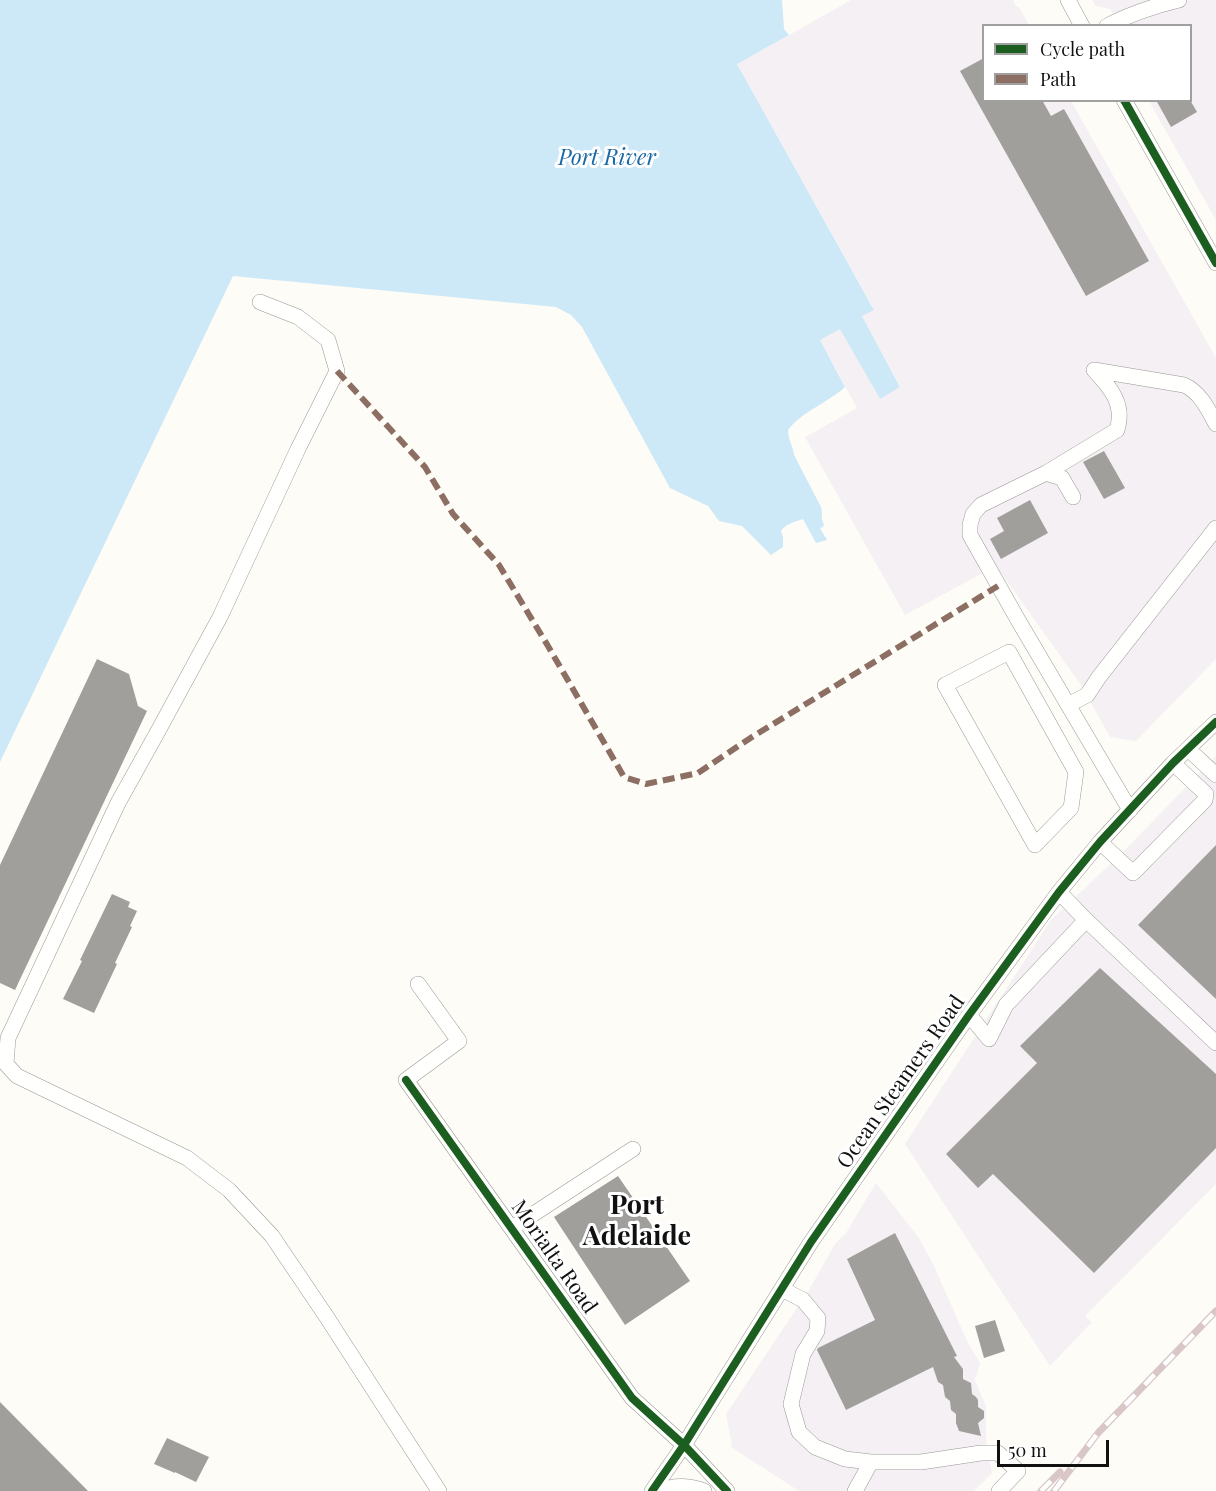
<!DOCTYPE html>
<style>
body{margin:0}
#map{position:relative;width:1216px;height:1491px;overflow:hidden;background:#fdfcf7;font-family:"Playfair Display",serif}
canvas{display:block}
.legend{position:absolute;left:982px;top:24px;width:210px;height:78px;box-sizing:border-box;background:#fff;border:2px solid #a0a0a0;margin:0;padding:8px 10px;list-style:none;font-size:18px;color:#111}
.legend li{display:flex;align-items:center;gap:12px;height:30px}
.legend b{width:30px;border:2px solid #a0a0a0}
.scale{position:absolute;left:997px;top:1440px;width:112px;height:27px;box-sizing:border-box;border:3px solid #111;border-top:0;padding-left:8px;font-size:18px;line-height:21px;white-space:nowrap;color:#111;-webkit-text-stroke:4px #fff;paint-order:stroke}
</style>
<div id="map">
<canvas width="1216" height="1491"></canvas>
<ul class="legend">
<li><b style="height:8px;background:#1b5e20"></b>Cycle path</li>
<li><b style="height:8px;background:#8d6e63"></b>Path</li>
</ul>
<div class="scale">50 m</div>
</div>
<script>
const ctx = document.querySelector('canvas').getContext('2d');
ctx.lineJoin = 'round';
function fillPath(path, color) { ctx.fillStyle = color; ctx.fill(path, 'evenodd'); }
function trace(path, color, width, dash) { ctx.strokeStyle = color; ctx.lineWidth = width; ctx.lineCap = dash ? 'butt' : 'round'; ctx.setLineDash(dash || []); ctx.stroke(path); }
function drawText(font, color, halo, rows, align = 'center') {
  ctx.font = font + ' "Playfair Display",serif'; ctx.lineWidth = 6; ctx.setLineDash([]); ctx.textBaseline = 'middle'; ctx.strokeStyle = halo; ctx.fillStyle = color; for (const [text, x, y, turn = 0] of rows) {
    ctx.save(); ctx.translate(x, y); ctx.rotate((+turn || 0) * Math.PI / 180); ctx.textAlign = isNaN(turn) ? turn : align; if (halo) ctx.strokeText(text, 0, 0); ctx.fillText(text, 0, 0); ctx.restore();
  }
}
fillPath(new Path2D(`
 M 732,0 L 761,51 L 851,0 L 1013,0 L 1016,6 L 1019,7 L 1029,25 L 984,26 L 984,100 L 1071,101 L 1216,358 L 1216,659 L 1136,741 L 1110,737 L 1081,685 L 996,566 L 905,615 L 805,437 L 857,408 L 820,340 L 840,328 L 880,399 L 900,386 L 862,316 L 874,309 L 737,64 Z
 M 1092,0 L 1216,0 L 1216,220 L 1149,101 L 1190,100 L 1190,26 L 1120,25 L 1110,9 L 1096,6 Z
 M 1216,756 L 1216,1184 L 1085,1316 L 1092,1322 L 1050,1366 L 905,1144 L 1051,920 L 1122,853 Z
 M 876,1183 L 919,1238 L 934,1266 L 967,1341 L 980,1363 L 976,1377 L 974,1378 L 986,1406 L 986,1439 L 992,1473 L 974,1491 L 799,1491 L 731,1447 L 732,1445 L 726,1414 L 809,1290 L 835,1244 L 846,1233 Z`), '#f5f0f3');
fillPath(new Path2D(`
 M 0,0 L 782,0 L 784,29 L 789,35 L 737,64 L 874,310 L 862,316 L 900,387 L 880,399 L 840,329 L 820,340 L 845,387 C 827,403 803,411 788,430 C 788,440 793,446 794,455 L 821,507 C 823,513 820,518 824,524 L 823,527 L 820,528 L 827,540 L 816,543 L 803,519 C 795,522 786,523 781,531 L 783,537 L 783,547 L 771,555 L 742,526 L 719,521 L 708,506 L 670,488 L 582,327 L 571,315 L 556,307 L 233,276 L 0,762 Z`), '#cde8f7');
fillPath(new Path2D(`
 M 984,58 L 984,100 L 1042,100 L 1051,116 L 1064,109 L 1149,261 L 1086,296 L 960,71 Z
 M 1156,100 L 1190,100 L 1197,112 L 1171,127 Z
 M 1104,451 L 1125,488 L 1104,499 L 1083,462 Z
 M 1030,500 L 1048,533 L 1001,559 L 990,539 L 1004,531 L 997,518 Z
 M 97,659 L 129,674 L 138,706 L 147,711 L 15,990 L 0,983 L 0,865 Z
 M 1216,845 L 1216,999 L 1138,925 Z
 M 112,894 L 130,902 L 128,907 L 137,911 L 130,926 L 132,927 L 115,963 L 117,964 L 94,1013 L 63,999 L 82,961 L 80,960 Z
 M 1100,968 L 1216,1074 L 1216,1148 L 1094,1273 L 993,1174 L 978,1188 L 946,1154 L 1037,1063 L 1020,1046 Z
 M 618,1176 L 690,1281 L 625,1325 L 554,1217 Z
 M 895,1233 L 957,1356 L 954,1357 L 963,1369 L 963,1379 L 971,1383 L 972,1394 L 976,1397 L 978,1400 L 978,1407 L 984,1411 L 984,1418 L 978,1423 L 981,1436 L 959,1431 L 956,1423 L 956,1414 L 951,1410 L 950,1401 L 945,1397 L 943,1385 L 938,1382 L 933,1367 L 846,1410 L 817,1350 L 818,1348 L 875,1320 L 847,1259 Z
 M 995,1320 L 1005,1351 L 984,1358 L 975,1326 Z
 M 0,1402 L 88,1491 L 0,1491 Z
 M 167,1438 L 209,1457 L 196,1482 L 175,1472 L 175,1473 L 154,1464 Z`), '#a19f9c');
const minor = new Path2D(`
 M 1068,0 L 1082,26
 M 1107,26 C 1130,14 1154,6 1179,0
 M 1124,100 L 1216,263
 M 260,302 L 298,317 L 328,340 L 337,371 L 298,449 L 220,617 L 157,733 L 118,803 L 8,1038 L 6,1064 L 17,1076 L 187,1158 L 229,1190 L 272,1236 L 326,1316 L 439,1491
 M 1094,370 L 1184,385 C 1200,392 1208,409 1216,424
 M 1046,473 L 1117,430 C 1125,405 1111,388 1094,370
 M 1073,497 L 1062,478 L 1046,473 L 981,505 L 973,514 L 970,525 L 970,535 L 1018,620 L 1130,810
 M 1009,652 L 1076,772 L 1071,808 L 1035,845 L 945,685 Z
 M 1068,705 L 1087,695 L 1099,677 L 1216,528
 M 1188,749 L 1216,775
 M 1100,842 L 1133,873 L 1205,800 L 1206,794 L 1173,763
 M 1059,892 L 1086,920 L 1216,1043
 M 418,984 L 459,1041 L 406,1080 L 632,1398 L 684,1445 L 727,1491
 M 969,1015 L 989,1039 L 1006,1005 L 1086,920
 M 512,1228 L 633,1149
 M 782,1289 L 803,1300 L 818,1318 L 817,1331 L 803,1354 L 791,1404 L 799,1432 L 815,1447 L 845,1459 L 871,1462 L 921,1462 L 981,1453 L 998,1453 L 1018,1471 L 999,1491
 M 652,1491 L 684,1445 L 811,1242 L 969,1015 L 1059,892 L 1100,842 L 1173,763 L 1216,722
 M 663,1491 C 673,1484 692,1486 704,1491
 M 855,1491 L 871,1462`);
trace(minor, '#979795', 16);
trace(minor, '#fffffe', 15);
const rail = new Path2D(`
 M 1041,1491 L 1060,1472
 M 1054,1491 L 1098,1433 L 1216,1311`);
trace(rail, '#d9c6c7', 7);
trace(rail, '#fff', 4.5, [14]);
trace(new Path2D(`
 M 337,371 L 425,467 L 453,514 L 499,565 L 548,646 L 624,777 L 646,784 L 698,773 L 752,737 L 998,586`), '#8d6e63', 6, [12, 6]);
trace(new Path2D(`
 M 1124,100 L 1216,263
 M 406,1080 L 632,1398 L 684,1445 L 727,1491
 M 652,1491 L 684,1445 L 811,1242 L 969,1015 L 1059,892 L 1100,842 L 1173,763 L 1216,722`), '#1b5e20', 8);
drawText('21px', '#111', '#fff', [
 ["Ocean Steamers Road",901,1082,-55],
 ["Morialta Road",554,1257,55]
]);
drawText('italic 22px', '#1768a6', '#fff', [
 ["Port River",607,158]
]);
drawText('bold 27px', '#111', '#fff', [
 ["Port",637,1206],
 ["Adelaide",637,1237]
]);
</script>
